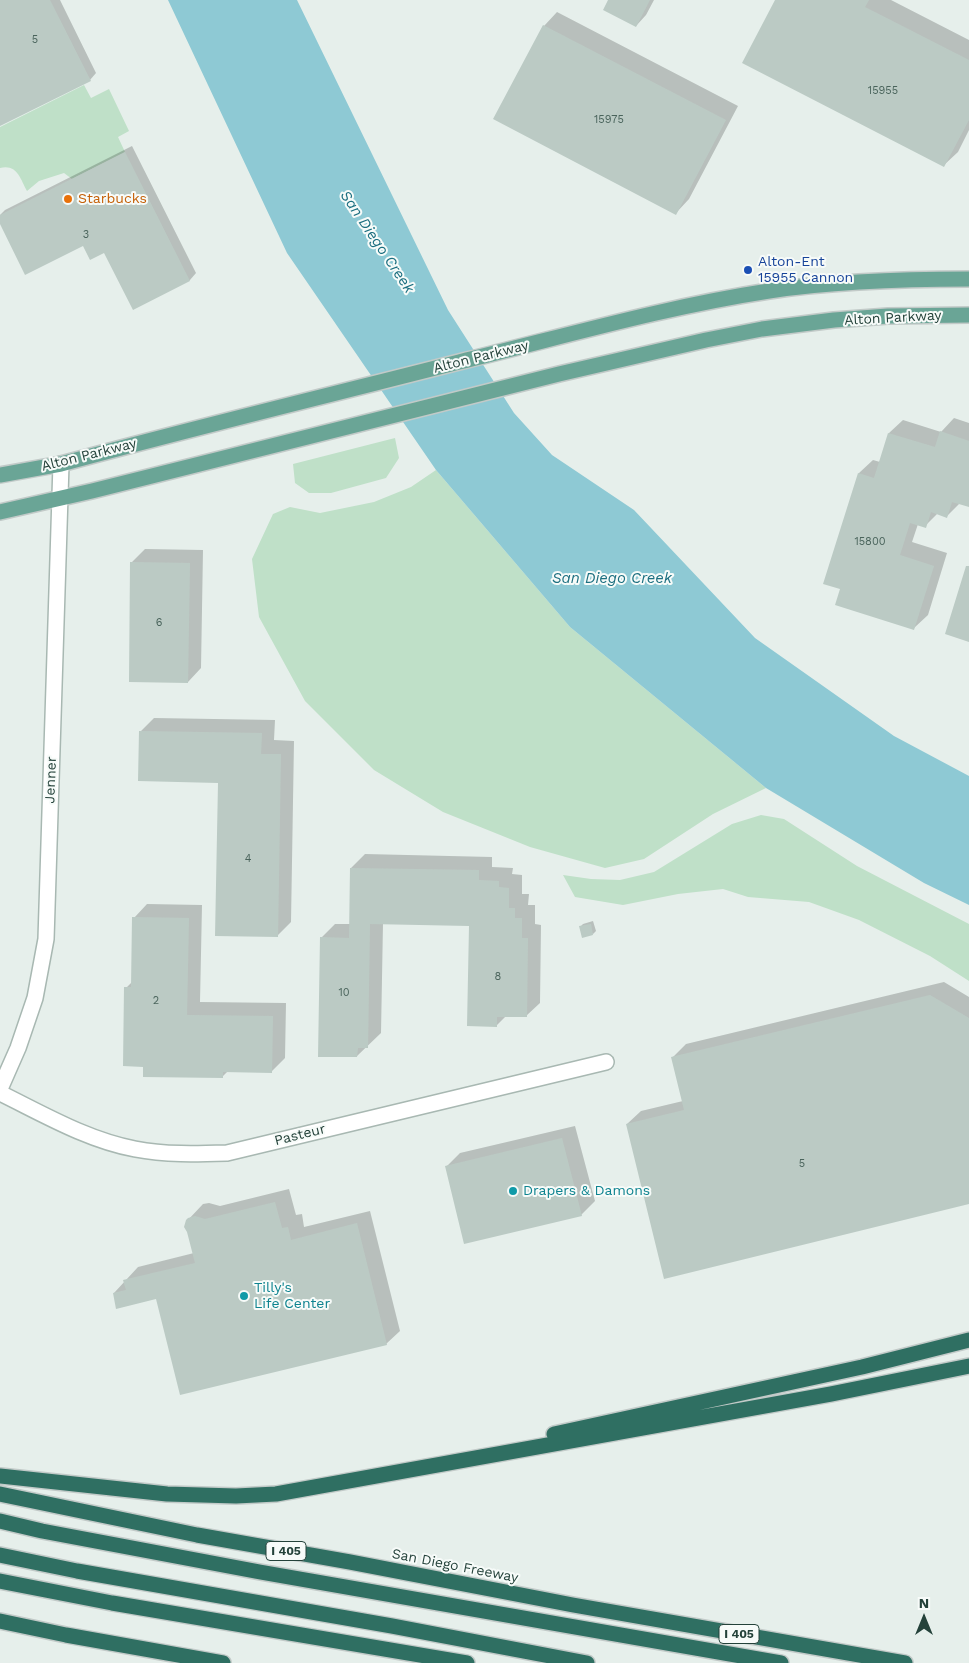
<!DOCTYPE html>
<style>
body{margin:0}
#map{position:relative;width:969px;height:1663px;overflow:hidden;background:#e6efeb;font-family:"Work Sans",sans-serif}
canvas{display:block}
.north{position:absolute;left:899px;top:1593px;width:50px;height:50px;-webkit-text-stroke:4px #f7fbf9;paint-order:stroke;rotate:0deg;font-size:14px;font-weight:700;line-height:20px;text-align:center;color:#24423a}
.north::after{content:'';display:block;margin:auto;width:18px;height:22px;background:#24423a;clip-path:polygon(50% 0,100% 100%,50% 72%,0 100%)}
</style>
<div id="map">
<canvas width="969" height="1663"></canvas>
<div class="north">N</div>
</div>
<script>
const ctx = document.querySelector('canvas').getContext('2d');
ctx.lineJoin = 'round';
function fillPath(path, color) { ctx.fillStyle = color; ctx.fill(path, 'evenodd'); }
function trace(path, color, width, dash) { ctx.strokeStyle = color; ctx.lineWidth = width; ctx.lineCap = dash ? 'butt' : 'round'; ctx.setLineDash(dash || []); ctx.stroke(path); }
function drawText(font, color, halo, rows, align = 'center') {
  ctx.font = font + ' "Work Sans",sans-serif'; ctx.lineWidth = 4; ctx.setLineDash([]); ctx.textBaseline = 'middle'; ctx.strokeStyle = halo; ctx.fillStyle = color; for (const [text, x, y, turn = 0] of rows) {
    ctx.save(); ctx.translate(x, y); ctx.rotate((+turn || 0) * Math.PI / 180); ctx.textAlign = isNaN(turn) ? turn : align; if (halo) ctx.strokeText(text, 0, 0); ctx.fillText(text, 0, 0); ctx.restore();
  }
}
fillPath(new Path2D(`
 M 84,85 L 91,98 L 109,89 L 129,131 L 118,137 L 125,152 L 72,179 L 64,173 L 39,181 L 27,191 C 20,178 17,164 0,168 L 0,127 Z
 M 395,438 L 399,458 L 386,478 L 331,493 L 309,493 L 295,483 L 293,464 Z
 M 436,470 L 570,627 L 766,788 L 713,814 L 644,859 L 605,868 L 530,847 L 443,812 L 374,770 L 305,701 L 259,617 L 252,559 L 273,514 L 290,507 L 320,513 L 374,502 L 411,487 Z
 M 761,815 L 784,819 L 857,866 L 969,924 L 969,981 L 930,956 L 859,920 L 809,902 L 748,897 L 723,889 L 678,894 L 623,905 L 575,897 L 563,875 L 591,879 L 620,880 L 654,872 L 732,824 Z`), '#bfe0c8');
fillPath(new Path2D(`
 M 168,0 L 297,0 L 448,310 L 514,413 L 552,455 L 634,510 L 755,638 L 894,736 L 969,776 L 969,905 L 924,883 L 766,788 L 570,627 L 436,470 L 287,253 Z`), '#8ec9d4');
fillPath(new Path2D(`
 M 0,0 L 60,0 L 96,73 L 90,80 L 0,124 Z
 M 610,0 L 654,0 L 646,15 L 636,26 Z
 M 776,0 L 891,0 L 969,40 L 969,130 L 958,152 L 944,165 Z
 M 557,12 L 738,106 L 689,199 L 676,213 L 544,26 Z
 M 132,146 L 196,273 L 190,280 L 133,308 L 104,251 L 0,221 L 0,215 L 5,210 Z
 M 954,418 L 969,423 L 969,506 L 960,503 L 947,516 L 938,513 L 925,526 L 918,524 L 912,542 L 947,553 L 928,615 L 914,628 L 841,588 L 825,583 L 859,473 L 873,460 L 880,462 L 889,433 L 903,420 L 941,432 Z
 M 145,549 L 203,550 L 201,668 L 188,682 L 131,563 Z
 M 154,718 L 275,720 L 274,740 L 294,741 L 291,922 L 278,935 L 219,781 L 140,732 Z
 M 365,854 L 492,857 L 492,867 L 513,868 L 512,874 L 522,875 L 522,894 L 529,894 L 528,905 L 535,905 L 535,924 L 541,925 L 540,1003 L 526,1016 L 506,1016 L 496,1026 L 470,925 L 383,923 L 381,1033 L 357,1056 L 321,938 L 335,924 L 350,924 L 351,868 Z
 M 147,904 L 202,905 L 200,1002 L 286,1003 L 285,1058 L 272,1071 L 228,1071 L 222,1077 L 144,1066 L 126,988 L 133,981 L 134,918 Z
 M 593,921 L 596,931 L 593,934 L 580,927 L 583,924 Z
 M 944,982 L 969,997 L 969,1203 L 627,1124 L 641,1111 L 683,1101 L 672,1058 L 686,1044 Z
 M 575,1126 L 595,1201 L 581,1215 L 446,1167 L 460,1153 Z
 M 289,1189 L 296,1215 L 302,1214 L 304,1227 L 370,1211 L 400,1331 L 386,1344 L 156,1297 L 114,1293 L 138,1267 L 194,1253 L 187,1221 L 203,1204 L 209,1203 L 220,1206 Z`), '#0003');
fillPath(new Path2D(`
 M 0,0 L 50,0 L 91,81 L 0,126 Z
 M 608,0 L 650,0 L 636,27 L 603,10 Z
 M 775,0 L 869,0 L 865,7 L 969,60 L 969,120 L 944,167 L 742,63 Z
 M 543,25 L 726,120 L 676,215 L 493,119 Z
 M 125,152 L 190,281 L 133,310 L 104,253 L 90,260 L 83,246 L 25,275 L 0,224 L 0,215 Z
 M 940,431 L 969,441 L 969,507 L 952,502 L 947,518 L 931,512 L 926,528 L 910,523 L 900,555 L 934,566 L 914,630 L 835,605 L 840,589 L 823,584 L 858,473 L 874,478 L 888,433 L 935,447 Z
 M 130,562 L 190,563 L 188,683 L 129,682 Z
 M 966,566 L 969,566 L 969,642 L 945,634 Z
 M 139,731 L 262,733 L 261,754 L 281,754 L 278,937 L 215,936 L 218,783 L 138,781 Z
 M 350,868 L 479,870 L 479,880 L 499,881 L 499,887 L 509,888 L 509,908 L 515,908 L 515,918 L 522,918 L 522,938 L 528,938 L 527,1017 L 497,1017 L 497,1027 L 467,1026 L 469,926 L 370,924 L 368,1048 L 358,1048 L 357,1057 L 318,1057 L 320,937 L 349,938 Z
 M 132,917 L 189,918 L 187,1015 L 273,1016 L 272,1073 L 223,1072 L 223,1078 L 143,1077 L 143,1067 L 123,1066 L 124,987 L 131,987 Z
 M 591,924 L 593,935 L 582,938 L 579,926 Z
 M 930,995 L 969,1018 L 969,1204 L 664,1279 L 626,1124 L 684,1110 L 671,1057 Z
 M 562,1138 L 582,1216 L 464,1244 L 445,1166 Z
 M 275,1202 L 282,1228 L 288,1227 L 291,1240 L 357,1223 L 387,1345 L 180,1395 L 156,1299 L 116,1309 L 113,1293 L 126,1290 L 123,1280 L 195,1263 L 187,1232 L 184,1227 L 186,1220 L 188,1218 L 195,1216 L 205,1219 Z`), '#bbcac4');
const minor = new Path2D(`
 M 0,1089 L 18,1048 L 35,998 L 46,939 L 61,464
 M 0,1093 C 43,1114 87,1140 135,1149 C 166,1155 196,1154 227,1153 L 606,1062`);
const major = new Path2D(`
 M 0,475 L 61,464 C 193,428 326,396 459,362 C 562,337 664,307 769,291 C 835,281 902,279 969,279
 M 0,512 L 92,491 L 559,374 L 706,340 L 762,329 L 834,320 L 888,316 L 969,315`);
const highway = new Path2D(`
 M 554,1434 L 862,1367 L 969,1340
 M 0,1476 L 167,1494 L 236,1496 L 276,1494 L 831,1394 L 969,1366
 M 0,1494 L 197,1535 L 350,1562 L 573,1605 L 905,1663
 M 0,1521 L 42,1531 L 260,1572 L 781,1663
 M 0,1555 L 77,1571 L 392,1626 L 587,1663
 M 0,1581 L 112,1603 L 467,1663
 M 0,1621 L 66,1635 L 223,1663`);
trace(minor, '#a8b8b2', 18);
trace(major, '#c2cac8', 18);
trace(highway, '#c2cac8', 18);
trace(minor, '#fff', 15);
trace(major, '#6aa596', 15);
trace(highway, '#2f6f62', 15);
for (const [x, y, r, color] of [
 [68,199,5,"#e8710a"],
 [748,270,5,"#1a4fb4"],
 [513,1191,5,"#0f9aa8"],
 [244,1296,5,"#0f9aa8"]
]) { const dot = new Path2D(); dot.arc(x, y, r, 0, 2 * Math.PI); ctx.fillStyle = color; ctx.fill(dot); trace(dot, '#f7fbf9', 2); }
drawText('11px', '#4a645c', null, [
 ["5",35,40],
 ["15955",883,91],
 ["15975",609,120],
 ["3",86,235],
 ["15800",870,542],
 ["6",159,623],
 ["4",248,859],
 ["8",498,977],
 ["10",344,993],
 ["2",156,1001],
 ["5",802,1164]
]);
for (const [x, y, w] of [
 [286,1551,40],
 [739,1634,40]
]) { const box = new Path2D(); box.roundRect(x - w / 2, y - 9.5, w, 19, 4); ctx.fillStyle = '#f7fbf9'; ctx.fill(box); trace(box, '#24423a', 1); }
drawText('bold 12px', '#24423a', null, [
 ["I 405",286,1551],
 ["I 405",739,1634]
]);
drawText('14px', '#c56008', '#f7fbf9', [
 ["Starbucks",78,199]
], 'left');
drawText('14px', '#164399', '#f7fbf9', [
 ["Alton-Ent",758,262],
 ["15955 Cannon",758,278]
], 'left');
drawText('14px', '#24423a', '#f7fbf9', [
 ["Alton Parkway",893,318,-3],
 ["Alton Parkway",481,357,-14],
 ["Alton Parkway",89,455,-14],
 ["Jenner",51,780,-88],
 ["Pasteur",300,1135,-14],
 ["San Diego Freeway",455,1566,11]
]);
drawText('14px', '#0d838f', '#f7fbf9', [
 ["Drapers & Damons",523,1191],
 ["Tilly's",254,1288],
 ["Life Center",254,1304]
], 'left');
drawText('italic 15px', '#1c6f80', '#f7fbf9', [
 ["San Diego Creek",377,242,56],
 ["San Diego Creek",612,579]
]);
</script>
